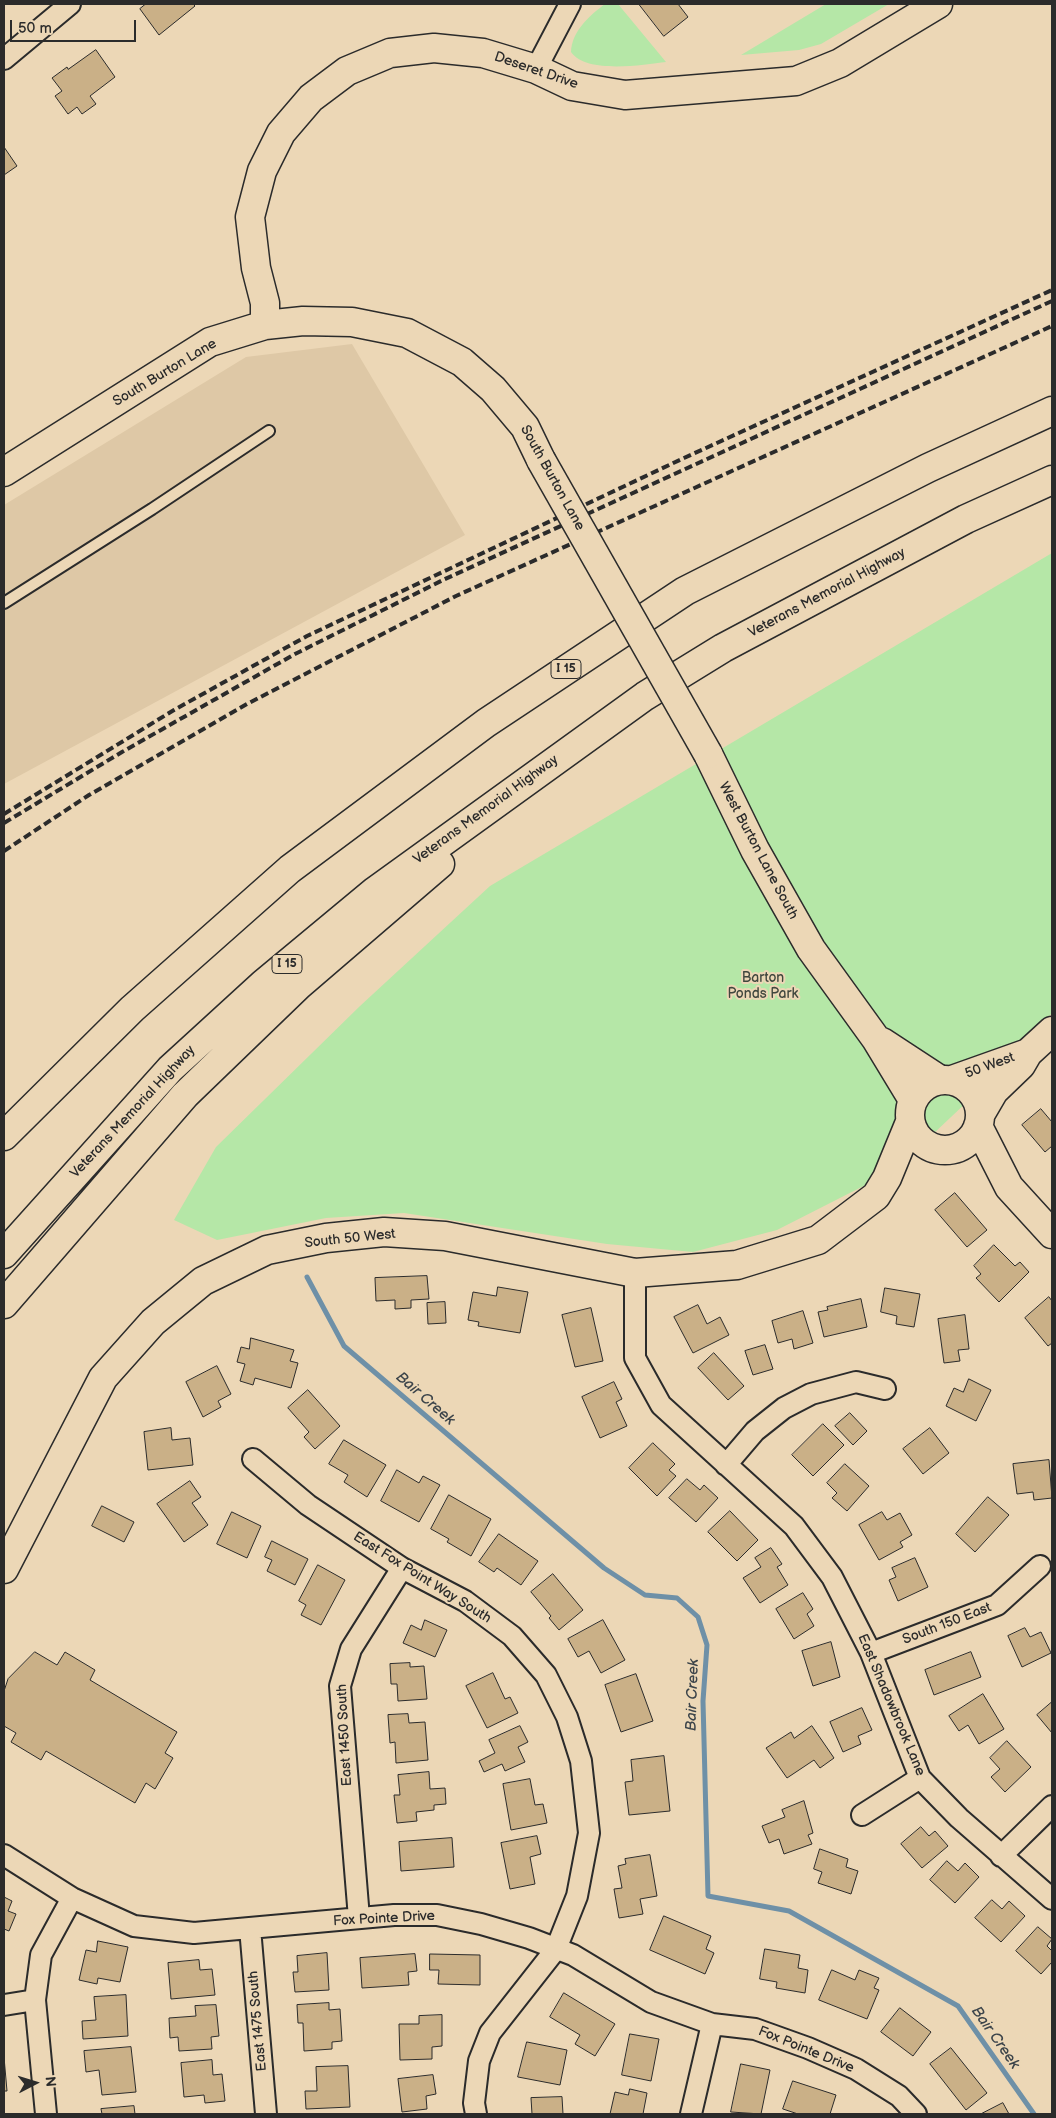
<!DOCTYPE html>
<style>
body{margin:0}
#map{position:relative;width:1056px;height:2118px;overflow:hidden;background:#ecd7b6;font-family:"Balsamiq Sans",sans-serif}
canvas{display:block}
.frame{position:absolute;inset:0;border:5px solid #2b2b2b;pointer-events:none}
.north{position:absolute;left:10px;top:2058px;width:50px;height:50px;-webkit-text-stroke:4px #ecd7b6;paint-order:stroke;rotate:85deg;font-size:14px;font-weight:700;line-height:20px;text-align:center;color:#2b2b2b}
.north::after{content:'';display:block;margin:auto;width:18px;height:22px;background:#2b2b2b;clip-path:polygon(50% 0,100% 100%,50% 72%,0 100%)}
.scale{position:absolute;left:10px;top:20px;width:126px;height:22px;box-sizing:border-box;border:2px solid #2b2b2b;border-top:0;padding-left:6px;font-size:15px;line-height:18px;white-space:nowrap;color:#2b2b2b;-webkit-text-stroke:4px #ecd7b6;paint-order:stroke}
</style>
<div id="map">
<canvas width="1056" height="2118"></canvas>
<div class="frame"></div>
<div class="north">N</div>
<div class="scale">50 m</div>
</div>
<script>
const ctx = document.querySelector('canvas').getContext('2d');
ctx.lineJoin = 'round';
function fillPath(path, color) { ctx.fillStyle = color; ctx.fill(path, 'evenodd'); }
function trace(path, color, width, dash) { ctx.strokeStyle = color; ctx.lineWidth = width; ctx.lineCap = dash ? 'butt' : 'round'; ctx.setLineDash(dash || []); ctx.stroke(path); }
function drawText(font, color, halo, rows, align = 'center') {
  ctx.font = font + ' "Balsamiq Sans",sans-serif'; ctx.lineWidth = 4; ctx.setLineDash([]); ctx.textBaseline = 'middle'; ctx.strokeStyle = halo; ctx.fillStyle = color; for (const [text, x, y, turn = 0] of rows) {
    ctx.save(); ctx.translate(x, y); ctx.rotate((+turn || 0) * Math.PI / 180); ctx.textAlign = isNaN(turn) ? turn : align; if (halo) ctx.strokeText(text, 0, 0); ctx.fillText(text, 0, 0); ctx.restore();
  }
}
fillPath(new Path2D(`
 M 352,344 L 465,535 L 4,784 L 4,505 L 246,357 Z`), '#dec8a6');
fillPath(new Path2D(`
 M 605,4 L 618,4 L 666,62 C 642,65 586,74 571,52 C 572,31 589,16 605,4 Z
 M 826,4 L 889,4 L 821,44 L 799,50 L 741,55 Z
 M 1052,553 L 1052,1013 L 969,1100 L 895,1170 L 777,1230 L 693,1252 L 607,1244 L 404,1213 L 326,1218 L 217,1240 L 174,1220 L 216,1147 L 360,1006 L 490,886 Z`), '#b5e7a7');
trace(new Path2D(`
 M 307,1277 L 344,1346 L 604,1568 L 645,1595 L 677,1598 L 698,1617 L 707,1645 L 703,1701 L 708,1896 L 789,1911 L 958,2006 L 1034,2114`), '#6e90a7', 5);
const building = new Path2D(`
 M 146,4 L 193,4 L 195,6 L 159,35 L 140,9 Z
 M 639,4 L 678,4 L 688,17 L 664,36 Z
 M 96,50 L 115,77 L 90,96 L 96,104 L 82,114 L 77,107 L 68,114 L 55,96 L 62,91 L 52,78 L 67,67 L 68,69 Z
 M 4,147 L 17,166 L 4,175 Z
 M 1041,1109 L 1052,1122 L 1052,1146 L 1045,1152 L 1022,1125 Z
 M 955,1193 L 987,1230 L 967,1247 L 935,1210 Z
 M 994,1245 L 1015,1266 L 1020,1262 L 1029,1272 L 999,1302 L 976,1278 L 981,1274 L 974,1266 Z
 M 427,1276 L 429,1299 L 411,1300 L 411,1308 L 395,1309 L 395,1300 L 376,1301 L 375,1278 Z
 M 498,1287 L 528,1292 L 520,1333 L 478,1326 L 479,1322 L 468,1320 L 473,1292 L 496,1296 Z
 M 885,1288 L 920,1294 L 914,1327 L 896,1324 L 897,1316 L 881,1312 Z
 M 1049,1297 L 1052,1301 L 1052,1343 L 1048,1346 L 1025,1318 Z
 M 861,1299 L 867,1327 L 824,1337 L 818,1312 L 828,1310 L 827,1307 Z
 M 445,1302 L 446,1323 L 428,1324 L 427,1303 Z
 M 698,1305 L 707,1324 L 720,1317 L 729,1335 L 693,1353 L 674,1317 Z
 M 591,1308 L 603,1361 L 575,1367 L 562,1315 Z
 M 803,1311 L 813,1343 L 794,1349 L 792,1339 L 778,1343 L 772,1321 Z
 M 965,1315 L 969,1349 L 958,1350 L 960,1361 L 944,1363 L 938,1319 Z
 M 251,1338 L 294,1350 L 290,1361 L 298,1363 L 291,1388 L 255,1378 L 253,1385 L 240,1381 L 245,1364 L 237,1362 L 241,1347 L 249,1349 Z
 M 765,1345 L 773,1369 L 753,1375 L 745,1351 Z
 M 714,1353 L 744,1386 L 728,1400 L 698,1368 Z
 M 217,1366 L 231,1394 L 218,1401 L 221,1407 L 203,1417 L 186,1382 Z
 M 969,1379 L 991,1390 L 976,1421 L 946,1406 L 954,1388 L 963,1392 Z
 M 614,1382 L 622,1399 L 616,1402 L 627,1426 L 600,1438 L 582,1397 Z
 M 308,1390 L 340,1426 L 315,1449 L 304,1437 L 309,1432 L 288,1408 Z
 M 850,1413 L 867,1431 L 853,1445 L 835,1426 Z
 M 823,1424 L 844,1445 L 813,1476 L 792,1455 Z
 M 171,1428 L 172,1440 L 190,1438 L 193,1465 L 148,1470 L 144,1432 Z
 M 930,1428 L 949,1453 L 923,1474 L 903,1449 Z
 M 344,1440 L 386,1465 L 367,1497 L 344,1482 L 348,1475 L 329,1464 Z
 M 653,1443 L 675,1464 L 669,1470 L 676,1476 L 657,1496 L 629,1468 Z
 M 1049,1460 L 1052,1498 L 1034,1500 L 1033,1492 L 1017,1494 L 1013,1464 Z
 M 845,1464 L 869,1486 L 847,1511 L 832,1498 L 837,1493 L 827,1483 Z
 M 397,1470 L 419,1483 L 423,1476 L 440,1485 L 419,1522 L 381,1501 Z
 M 687,1479 L 700,1490 L 704,1485 L 718,1498 L 696,1522 L 669,1498 Z
 M 190,1481 L 201,1497 L 192,1503 L 208,1525 L 184,1542 L 157,1504 Z
 M 449,1495 L 491,1519 L 471,1556 L 447,1542 L 449,1539 L 431,1529 Z
 M 988,1497 L 1009,1515 L 975,1552 L 956,1534 Z
 M 102,1506 L 134,1522 L 124,1542 L 92,1526 Z
 M 730,1511 L 758,1540 L 737,1561 L 708,1532 Z
 M 232,1512 L 261,1526 L 247,1558 L 217,1544 Z
 M 882,1512 L 887,1520 L 900,1513 L 912,1535 L 900,1542 L 903,1547 L 879,1560 L 859,1525 Z
 M 499,1534 L 538,1561 L 521,1585 L 497,1568 L 494,1572 L 479,1562 Z
 M 272,1541 L 308,1559 L 295,1585 L 267,1571 L 272,1560 L 265,1557 Z
 M 771,1548 L 782,1564 L 777,1567 L 788,1585 L 760,1603 L 743,1578 L 761,1567 L 755,1558 Z
 M 915,1558 L 928,1587 L 898,1601 L 889,1580 L 896,1577 L 892,1568 Z
 M 318,1565 L 345,1580 L 321,1625 L 301,1615 L 306,1605 L 299,1601 Z
 M 553,1574 L 583,1610 L 559,1630 L 549,1618 L 551,1616 L 531,1592 Z
 M 803,1593 L 813,1609 L 807,1614 L 814,1626 L 794,1639 L 776,1609 Z
 M 425,1620 L 447,1630 L 435,1657 L 403,1643 L 411,1625 L 421,1630 Z
 M 603,1620 L 625,1660 L 601,1673 L 589,1651 L 578,1657 L 568,1639 Z
 M 1025,1628 L 1030,1637 L 1041,1632 L 1051,1653 L 1022,1667 L 1008,1636 Z
 M 831,1642 L 840,1677 L 813,1686 L 802,1651 Z
 M 35,1652 L 57,1665 L 65,1652 L 95,1670 L 90,1680 L 177,1732 L 165,1753 L 173,1758 L 155,1789 L 146,1783 L 135,1803 L 46,1751 L 41,1760 L 11,1742 L 16,1733 L 4,1726 L 4,1691 L 8,1679 Z
 M 971,1652 L 981,1677 L 934,1695 L 925,1670 Z
 M 410,1663 L 410,1667 L 424,1666 L 427,1699 L 398,1701 L 397,1684 L 391,1684 L 390,1664 Z
 M 493,1673 L 505,1699 L 510,1697 L 518,1713 L 487,1728 L 466,1686 Z
 M 636,1674 L 653,1721 L 621,1732 L 605,1685 Z
 M 983,1694 L 1004,1729 L 979,1744 L 968,1725 L 959,1731 L 949,1716 Z
 M 1052,1702 L 1052,1733 L 1037,1715 Z
 M 862,1708 L 872,1730 L 858,1736 L 861,1744 L 843,1752 L 830,1722 Z
 M 408,1714 L 409,1723 L 425,1722 L 428,1760 L 396,1763 L 395,1742 L 390,1743 L 388,1715 Z
 M 520,1726 L 528,1742 L 518,1747 L 525,1762 L 505,1771 L 502,1764 L 484,1772 L 479,1761 L 495,1753 L 489,1740 Z
 M 812,1726 L 834,1758 L 820,1768 L 814,1760 L 787,1778 L 766,1748 L 791,1732 L 794,1738 Z
 M 1007,1741 L 1031,1767 L 1005,1792 L 991,1777 L 1000,1769 L 990,1758 Z
 M 664,1756 L 670,1811 L 629,1815 L 625,1782 L 633,1781 L 631,1760 Z
 M 429,1772 L 430,1789 L 445,1788 L 446,1804 L 434,1805 L 434,1810 L 416,1812 L 417,1821 L 397,1823 L 394,1795 L 400,1795 L 398,1775 Z
 M 530,1779 L 535,1805 L 543,1804 L 547,1823 L 511,1830 L 503,1784 Z
 M 804,1801 L 813,1833 L 808,1835 L 812,1844 L 784,1854 L 779,1839 L 769,1843 L 762,1826 L 785,1817 L 782,1810 Z
 M 921,1827 L 929,1836 L 935,1831 L 948,1846 L 922,1868 L 901,1844 Z
 M 537,1836 L 541,1854 L 530,1857 L 535,1884 L 510,1889 L 501,1843 Z
 M 452,1838 L 454,1867 L 401,1871 L 399,1842 Z
 M 820,1849 L 848,1859 L 846,1867 L 858,1871 L 851,1894 L 818,1883 L 822,1872 L 814,1869 Z
 M 650,1855 L 657,1896 L 640,1899 L 643,1914 L 619,1918 L 614,1889 L 622,1888 L 618,1866 L 626,1864 L 625,1859 Z
 M 947,1861 L 958,1871 L 965,1863 L 979,1877 L 955,1903 L 930,1880 Z
 M 4,1897 L 12,1901 L 8,1911 L 16,1914 L 9,1931 L 4,1929 Z
 M 992,1900 L 1002,1909 L 1009,1901 L 1025,1916 L 1001,1942 L 975,1918 Z
 M 664,1916 L 711,1936 L 706,1949 L 714,1953 L 705,1974 L 650,1950 Z
 M 1038,1927 L 1052,1939 L 1047,1946 L 1052,1951 L 1052,1962 L 1041,1974 L 1016,1951 Z
 M 98,1941 L 128,1947 L 120,1982 L 98,1978 L 97,1984 L 79,1980 L 86,1950 L 96,1952 Z
 M 765,1949 L 800,1955 L 798,1968 L 808,1970 L 805,1993 L 776,1988 L 777,1982 L 760,1979 Z
 M 327,1953 L 329,1990 L 295,1992 L 293,1972 L 298,1972 L 297,1956 Z
 M 415,1954 L 417,1971 L 408,1972 L 409,1985 L 362,1988 L 360,1958 Z
 M 430,1954 L 480,1955 L 480,1985 L 438,1984 L 439,1970 L 430,1970 Z
 M 199,1960 L 200,1970 L 212,1969 L 215,1995 L 171,1999 L 168,1963 Z
 M 832,1970 L 855,1980 L 859,1970 L 879,1978 L 874,1988 L 879,1990 L 867,2019 L 819,2000 Z
 M 564,1993 L 615,2024 L 595,2056 L 575,2044 L 580,2035 L 550,2017 Z
 M 126,1995 L 128,2036 L 83,2039 L 82,2021 L 96,2020 L 94,1997 Z
 M 329,2003 L 329,2010 L 340,2009 L 342,2041 L 332,2042 L 332,2049 L 304,2051 L 303,2023 L 298,2023 L 297,2005 Z
 M 216,2005 L 219,2036 L 211,2037 L 212,2049 L 179,2051 L 178,2037 L 170,2038 L 169,2018 L 196,2016 L 195,2006 Z
 M 900,2008 L 931,2032 L 913,2056 L 881,2032 Z
 M 442,2015 L 442,2046 L 432,2047 L 432,2059 L 400,2060 L 399,2024 L 419,2024 L 419,2016 Z
 M 630,2034 L 659,2039 L 651,2081 L 622,2075 Z
 M 527,2042 L 567,2050 L 560,2085 L 518,2077 Z
 M 131,2047 L 136,2092 L 102,2095 L 99,2070 L 86,2072 L 84,2051 Z
 M 951,2048 L 987,2093 L 966,2110 L 930,2064 Z
 M 4,2057 L 7,2091 L 4,2091 Z
 M 212,2060 L 213,2075 L 222,2074 L 225,2101 L 205,2103 L 204,2095 L 184,2097 L 181,2063 Z
 M 741,2064 L 770,2070 L 761,2114 L 731,2112 Z
 M 348,2066 L 350,2107 L 306,2109 L 305,2091 L 317,2091 L 316,2067 Z
 M 433,2075 L 436,2094 L 426,2096 L 427,2109 L 402,2112 L 398,2079 Z
 M 793,2081 L 836,2095 L 830,2114 L 798,2114 L 783,2109 Z
 M 630,2089 L 647,2093 L 643,2114 L 610,2114 L 615,2092 L 628,2095 Z
 M 562,2097 L 563,2114 L 532,2114 L 531,2098 Z
 M 1003,2103 L 1009,2114 L 981,2114 Z
 M 134,2106 L 135,2114 L 102,2114 L 101,2109 Z`);
fillPath(building, '#cab087');
trace(building, '#2b2b2b', 1);
const lane = new Path2D(`
 M 4,603 L 152,509 L 269,431`);
const street = new Path2D(`
 M 4,59 L 70,4
 M 536,69 L 570,4
 M 635,1273 L 635,1358 L 661,1405 L 794,1526 L 832,1577 L 871,1653 L 920,1778 L 959,1818 L 1052,1899
 M 253,1459 L 308,1505 L 402,1568 L 465,1601 L 512,1636 L 546,1675 L 567,1717 L 581,1761 L 589,1833 L 577,1896 L 556,1949 L 490,2033 L 479,2061 L 474,2103 L 476,2114
 M 726,1465 L 755,1431 L 784,1408 L 811,1394 L 856,1382 L 885,1389
 M 871,1653 L 997,1605 L 1040,1566
 M 862,1815 L 920,1778
 M 4,1855 L 72,1898 L 134,1926 L 194,1933 L 394,1915 L 437,1915 L 481,1924 L 529,1938 L 573,1955 L 651,2002 L 712,2024 L 755,2029 L 808,2048 L 856,2069 L 899,2096 L 916,2114
 M 1001,1856 L 1052,1806
 M 359,1918 L 340,1686 L 351,1649 L 402,1568
 M 250,1928 L 266,2114
 M 4,2005 L 35,2000
 M 46,2114 L 35,2000 L 41,1955 L 72,1898
 M 691,2114 L 712,2024`);
const secondary = new Path2D(`
 M 265,325 L 265,303 L 256,268 L 250,217 L 262,171 L 281,133 L 311,98 L 347,71 L 390,53 L 434,48 L 483,53 L 536,69 L 572,86 L 625,95 L 796,81 L 840,63 L 938,4
 M 4,472 L 210,342 L 265,325 L 303,321 L 352,322 L 407,333 L 462,362 L 493,389 L 525,427 L 541,460
 M 708,754 L 755,850 L 811,949 L 876,1039 L 913,1100
 M 882,1042 L 940,1080
 M 952,1080 L 1028,1053
 M910 1115a35 35 0 1 1 70 0a35 35 0 1 1-70 0Z
 M 980,1115 L 994,1091 L 1021,1065 L 1028,1053 L 1052,1031
 M 978,1126 L 1009,1187 L 1052,1234
 M 4,1569 L 103,1378 L 153,1322 L 203,1281 L 267,1250 L 326,1238 L 384,1232 L 445,1236 L 635,1273 L 737,1265 L 818,1240 L 876,1196 L 887,1178 L 910,1122`);
const highway = new Path2D(`
 M 4,1136 L 132,1009 L 290,869 L 486,723 L 685,591 L 928,468 L 1052,411
 M 4,1254 L 170,1069 L 263,984 L 375,891 L 645,696 L 723,648 L 966,519 L 1052,480
 M 4,1304 L 185,1095 L 298,986 L 440,864`);
trace(lane, '#2b2b2b', 14);
trace(street, '#2b2b2b', 24);
trace(secondary, '#2b2b2b', 31);
trace(highway, '#2b2b2b', 31);
trace(lane, '#ecd7b6', 10);
trace(street, '#ecd7b6', 20);
trace(secondary, '#ecd7b6', 28);
trace(highway, '#ecd7b6', 28);
trace(new Path2D(`
 M 4,814 L 174,710 L 307,636 L 684,458 L 1052,290
 M 4,823 L 122,752 L 295,654 L 443,580 L 1052,301
 M 4,851 L 89,795 L 247,704 L 456,596 L 1052,326`), '#2b2b2b', 4, [8, 4]);
const secondaryBridge = new Path2D(`
 M 541,460 L 708,754`);
trace(secondaryBridge, '#2b2b2b', 31, []);
trace(secondaryBridge, '#ecd7b6', 28);
for (const [x, y, w] of [
 [566,669,30],
 [287,964,30]
]) { const box = new Path2D(); box.roundRect(x - w / 2, y - 9.5, w, 19, 4); ctx.fillStyle = '#ecd7b6'; ctx.fill(box); trace(box, '#2b2b2b', 1); }
drawText('bold 12px', '#2b2b2b', null, [
 ["I 15",566,669],
 ["I 15",287,964]
]);
drawText('14px', '#2b2b2b', '#ecd7b6', [
 ["Deseret Drive",536,71,19],
 ["South Burton Lane",165,373,-31],
 ["South Burton Lane",552,478,61],
 ["Veterans Memorial Highway",827,593,-28],
 ["Veterans Memorial Highway",486,810,-36],
 ["West Burton Lane South",758,851,62],
 ["50 West",990,1066,-20],
 ["Veterans Memorial Highway",133,1112,-47],
 ["South 50 West",350,1239,-6],
 ["East Fox Point Way South",422,1578,32],
 ["South 150 East",947,1624,-21],
 ["East Shadowbrook Lane",891,1705,67],
 ["East 1450 South",345,1735,-93],
 ["Fox Pointe Drive",384,1919,-3],
 ["East 1475 South",258,2021,-95],
 ["Fox Pointe Drive",806,2050,22]
]);
drawText('14px', '#40473e', '#ecd7b6', [
 ["Barton",763,978],
 ["Ponds Park",763,994]
]);
drawText('italic 15px', '#3c444a', '#ecd7b6', [
 ["Bair Creek",425,1399,41],
 ["Bair Creek",693,1695,-88],
 ["Bair Creek",995,2038,55]
]);
</script>
